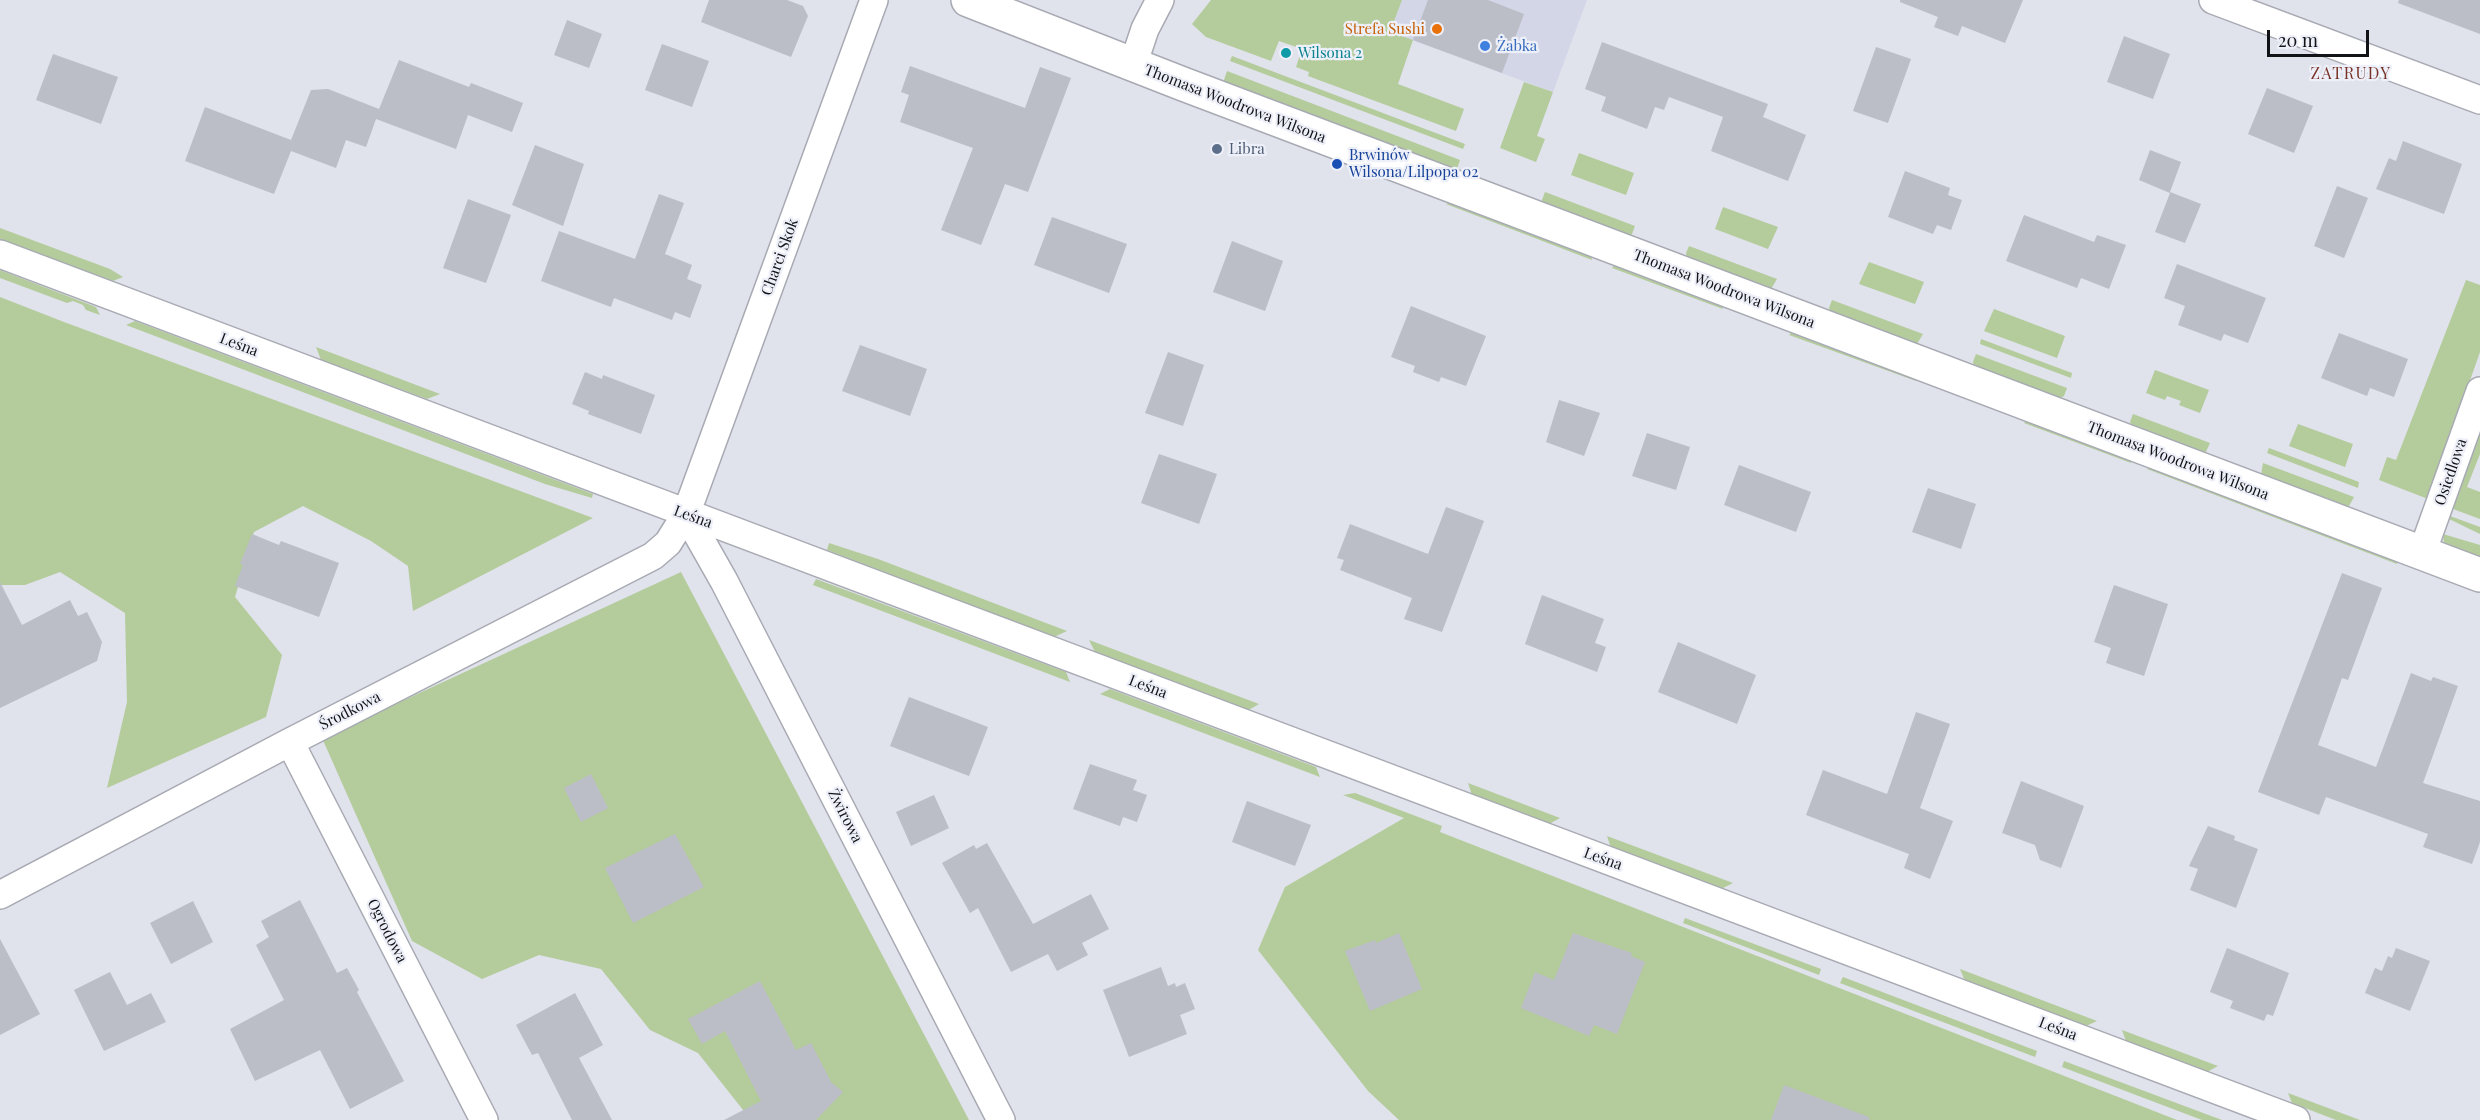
<!DOCTYPE html>
<meta charset="utf-8">
<style>
body{margin:0}
#map{position:relative;width:2480px;height:1120px;overflow:hidden;background:#e0e2ec;font-family:"Playfair Display",serif}
canvas{display:block}
.scale{position:absolute;left:2267px;top:30px;width:102px;height:27px;box-sizing:border-box;border:3px solid #121316;border-top:0;padding-left:8px;font-size:18px;line-height:21px;white-space:nowrap;color:#121316;-webkit-text-stroke:4px #eef0f9;paint-order:stroke}
</style>
<div id="map">
<canvas width="2480" height="1120"></canvas>
<div class="scale">20 m</div>
</div>
<script>
const ctx = document.querySelector('canvas').getContext('2d');
ctx.lineJoin = 'round';
function fillPath(path, color) { ctx.fillStyle = color; ctx.fill(path, 'evenodd'); }
function trace(path, color, width, dash) { ctx.strokeStyle = color; ctx.lineWidth = width; ctx.lineCap = dash ? 'butt' : 'round'; ctx.setLineDash(dash || []); ctx.stroke(path); }
function drawText(font, color, halo, rows, align = 'center') {
  ctx.font = font + ' "Playfair Display",serif'; ctx.lineWidth = 4.5; ctx.setLineDash([]); ctx.textBaseline = 'middle'; ctx.strokeStyle = halo; ctx.fillStyle = color; for (const [text, x, y, turn = 0] of rows) {
    ctx.save(); ctx.translate(x, y); ctx.rotate((+turn || 0) * Math.PI / 180); ctx.textAlign = isNaN(turn) ? turn : align; if (halo) ctx.strokeText(text, 0, 0); ctx.fillText(text, 0, 0); ctx.restore();
  }
}
fillPath(new Path2D(`
 M 1402,0 L 1587,0 L 1553,92 L 1390,32 Z`), '#d3d6e7');
fillPath(new Path2D(`
 M 1211,0 L 1402,0 L 1390,32 L 1413,40 L 1398,84 L 1464,109 L 1456,131 L 1308,76 L 1309,72 L 1296,67 L 1302,49 L 1279,41 L 1271,61 L 1206,37 L 1192,24 Z
 M 1232,56 L 1465,144 L 1463,149 L 1230,61 Z
 M 1227,71 L 1460,160 L 1457,169 L 1452,169 L 1223,83 Z
 M 1524,82 L 1553,92 L 1537,136 L 1545,139 L 1536,162 L 1500,148 Z
 M 1579,153 L 1634,173 L 1626,195 L 1571,175 Z
 M 1545,192 L 1635,226 L 1632,234 L 1629,236 L 1544,204 L 1542,200 Z
 M 1451,202 L 1591,255 L 1592,260 L 1446,204 Z
 M 1723,207 L 1778,227 L 1768,249 L 1715,229 Z
 M 0,228 L 110,269 L 123,277 L 113,281 L 0,239 Z
 M 1689,246 L 1777,279 L 1771,289 L 1687,258 L 1686,253 Z
 M 1869,262 L 1924,282 L 1915,304 L 1859,284 Z
 M 1615,264 L 1722,305 L 1723,309 L 1612,268 Z
 M 0,270 L 96,307 L 100,315 L 86,310 L 83,305 L 73,301 L 67,303 L 0,278 Z
 M 2466,280 L 2480,285 L 2480,352 L 2428,499 L 2379,480 L 2387,457 L 2396,460 Z
 M 0,297 L 64,322 L 593,518 L 413,611 L 408,566 L 371,541 L 303,506 L 254,532 L 235,597 L 282,655 L 266,717 L 107,788 L 127,702 L 125,613 L 60,572 L 25,585 L 0,585 Z
 M 1832,300 L 1923,334 L 1917,344 L 1830,312 L 1829,308 Z
 M 1994,309 L 2065,336 L 2057,358 L 1984,331 Z
 M 135,321 L 593,494 L 592,498 L 545,484 L 126,325 Z
 M 1793,331 L 1914,377 L 1916,381 L 1789,335 Z
 M 1981,339 L 2072,373 L 2071,378 L 1980,344 Z
 M 316,347 L 440,394 L 427,399 L 321,360 Z
 M 1976,354 L 2067,388 L 2064,396 L 2060,398 L 1974,366 L 1973,362 Z
 M 2155,370 L 2209,390 L 2200,413 L 2179,405 L 2181,401 L 2167,396 L 2165,400 L 2146,393 Z
 M 2133,414 L 2210,443 L 2205,454 L 2132,426 L 2130,422 Z
 M 2027,420 L 2131,459 L 2131,463 L 2024,423 Z
 M 2298,424 L 2353,444 L 2345,467 L 2289,446 Z
 M 2480,425 L 2480,454 L 2467,487 L 2480,492 L 2480,519 L 2453,509 Z
 M 2269,448 L 2359,482 L 2358,488 L 2267,453 Z
 M 2263,463 L 2354,497 L 2348,508 L 2261,475 Z
 M 2150,467 L 2397,560 L 2397,564 L 2147,469 Z
 M 2450,516 L 2480,527 L 2480,534 L 2449,519 Z
 M 2443,534 L 2480,545 L 2480,558 L 2444,545 Z
 M 829,543 L 878,559 L 1067,631 L 1054,637 L 827,550 Z
 M 681,572 L 969,1120 L 751,1120 L 698,1053 L 650,1030 L 601,969 L 539,955 L 482,979 L 412,941 L 322,738 Z
 M 816,579 L 1066,672 L 1070,682 L 813,585 Z
 M 1089,640 L 1259,704 L 1247,711 L 1095,652 Z
 M 1110,689 L 1316,767 L 1320,777 L 1100,694 Z
 M 1468,783 L 1560,818 L 1549,824 L 1472,795 Z
 M 1355,793 L 1442,826 L 1440,832 L 2177,1120 L 1399,1120 L 1368,1091 L 1258,950 L 1285,887 L 1404,818 L 1343,795 Z
 M 1607,836 L 1733,883 L 1721,889 L 1611,848 Z
 M 1685,918 L 1821,969 L 1819,975 L 1683,923 Z
 M 1960,969 L 2097,1021 L 2086,1026 L 1965,981 Z
 M 1843,977 L 2037,1051 L 2035,1057 L 1840,983 Z
 M 2122,1030 L 2218,1066 L 2207,1072 L 2126,1041 Z
 M 2064,1061 L 2222,1120 L 2202,1120 L 2062,1067 Z
 M 2288,1093 L 2360,1120 L 2336,1120 L 2292,1103 Z`), '#b4cc9b');
fillPath(new Path2D(`
 M 709,0 L 787,0 L 803,6 L 808,16 L 791,57 L 701,22 Z
 M 1428,0 L 1488,0 L 1524,14 L 1502,73 L 1413,40 Z
 M 1900,0 L 2023,0 L 2005,43 L 1962,26 L 1958,36 L 1934,27 L 1938,17 L 1900,2 Z
 M 2399,0 L 2480,0 L 2480,34 L 2398,3 Z
 M 567,20 L 602,34 L 589,68 L 554,55 Z
 M 2124,36 L 2170,54 L 2153,99 L 2107,82 Z
 M 1602,42 L 1768,104 L 1763,117 L 1806,135 L 1788,181 L 1711,151 L 1723,117 L 1669,97 L 1664,110 L 1655,107 L 1647,129 L 1601,111 L 1606,97 L 1585,89 Z
 M 662,44 L 709,61 L 692,107 L 645,90 Z
 M 1876,47 L 1911,59 L 1888,123 L 1853,111 Z
 M 53,54 L 118,77 L 101,124 L 36,100 Z
 M 399,60 L 469,87 L 471,83 L 523,103 L 512,132 L 468,115 L 456,149 L 376,119 L 366,147 L 346,140 L 336,168 L 291,151 L 274,194 L 185,161 L 205,107 L 291,140 L 311,90 L 328,89 L 379,109 Z
 M 910,66 L 1025,108 L 1040,67 L 1071,78 L 1028,192 L 1005,184 L 981,245 L 941,230 L 973,148 L 900,122 L 909,95 L 901,92 Z
 M 2267,88 L 2313,106 L 2294,153 L 2248,134 Z
 M 2403,141 L 2462,164 L 2444,214 L 2376,189 L 2389,158 L 2396,161 Z
 M 535,145 L 584,164 L 563,226 L 512,205 Z
 M 2150,150 L 2181,162 L 2170,192 L 2201,204 L 2185,243 L 2155,232 L 2170,193 L 2139,180 Z
 M 1905,171 L 1950,188 L 1948,195 L 1962,200 L 1951,230 L 1937,225 L 1933,234 L 1888,217 Z
 M 2337,186 L 2368,198 L 2344,258 L 2314,246 Z
 M 659,194 L 684,203 L 665,254 L 692,265 L 687,279 L 702,285 L 690,318 L 675,312 L 672,320 L 614,298 L 611,307 L 541,281 L 559,231 L 635,259 Z
 M 468,199 L 511,215 L 486,283 L 443,268 Z
 M 2024,215 L 2094,242 L 2097,235 L 2126,245 L 2109,289 L 2081,278 L 2077,288 L 2006,261 Z
 M 1052,217 L 1127,244 L 1109,293 L 1034,265 Z
 M 1232,241 L 1283,261 L 1265,311 L 1213,292 Z
 M 2177,264 L 2266,298 L 2248,343 L 2224,334 L 2221,341 L 2178,325 L 2185,306 L 2164,298 Z
 M 1411,306 L 1486,336 L 1466,386 L 1441,377 L 1439,382 L 1413,372 L 1415,366 L 1391,357 Z
 M 2339,333 L 2408,359 L 2394,397 L 2370,388 L 2367,396 L 2321,378 Z
 M 860,345 L 927,369 L 910,416 L 842,391 Z
 M 1168,352 L 1204,365 L 1183,426 L 1145,413 Z
 M 585,372 L 602,379 L 603,375 L 655,395 L 641,434 L 588,414 L 589,411 L 572,404 Z
 M 1559,400 L 1600,413 L 1584,456 L 1546,442 Z
 M 1647,433 L 1690,447 L 1676,490 L 1632,476 Z
 M 1159,454 L 1217,474 L 1199,524 L 1141,503 Z
 M 1739,465 L 1811,492 L 1796,532 L 1724,505 Z
 M 1928,488 L 1976,504 L 1961,549 L 1912,532 Z
 M 1446,507 L 1484,521 L 1442,632 L 1404,619 L 1412,598 L 1340,570 L 1344,560 L 1337,558 L 1350,524 L 1428,554 Z
 M 252,534 L 279,545 L 281,541 L 339,563 L 319,617 L 235,586 L 243,565 L 240,564 Z
 M 2342,573 L 2382,588 L 2348,680 L 2342,678 L 2318,745 L 2376,767 L 2411,673 L 2431,681 L 2433,677 L 2458,686 L 2423,783 L 2480,801 L 2480,842 L 2472,864 L 2423,847 L 2428,834 L 2326,797 L 2319,815 L 2258,792 Z
 M 0,582 L 22,625 L 70,600 L 78,616 L 87,612 L 102,642 L 97,661 L 0,708 Z
 M 2114,585 L 2168,604 L 2144,676 L 2106,663 L 2111,648 L 2094,642 Z
 M 1542,595 L 1604,619 L 1595,643 L 1606,647 L 1597,672 L 1525,644 Z
 M 1678,642 L 1756,675 L 1737,724 L 1658,692 Z
 M 909,697 L 988,727 L 969,776 L 890,746 Z
 M 1916,712 L 1950,724 L 1920,808 L 1953,821 L 1930,879 L 1904,868 L 1909,854 L 1806,815 L 1823,770 L 1887,794 Z
 M 1090,764 L 1137,780 L 1133,790 L 1147,795 L 1137,822 L 1123,817 L 1120,826 L 1073,809 Z
 M 591,774 L 608,808 L 581,822 L 564,788 Z
 M 2021,781 L 2084,806 L 2061,868 L 2040,860 L 2035,845 L 2002,833 Z
 M 934,795 L 949,828 L 911,846 L 896,812 Z
 M 1247,801 L 1311,825 L 1295,866 L 1232,842 Z
 M 2208,826 L 2235,836 L 2234,840 L 2258,849 L 2236,908 L 2190,890 L 2198,869 L 2189,866 Z
 M 675,834 L 704,887 L 633,923 L 605,868 Z
 M 987,843 L 1033,924 L 1091,894 L 1109,929 L 1082,943 L 1088,955 L 1057,971 L 1048,954 L 1011,972 L 978,908 L 970,913 L 942,863 L 974,845 L 976,849 Z
 M 300,900 L 337,973 L 347,968 L 359,990 L 357,992 L 404,1081 L 350,1109 L 320,1050 L 255,1081 L 230,1029 L 284,1000 L 256,945 L 269,937 L 261,921 Z
 M 193,901 L 213,942 L 171,964 L 150,923 Z
 M 1399,933 L 1422,989 L 1370,1011 L 1345,951 L 1375,940 L 1376,943 Z
 M 1573,933 L 1632,953 L 1631,956 L 1645,962 L 1617,1034 L 1594,1025 L 1589,1036 L 1521,1008 L 1535,972 L 1554,980 Z
 M 0,939 L 40,1014 L 0,1035 Z
 M 2227,948 L 2289,973 L 2273,1016 L 2267,1014 L 2264,1021 L 2230,1008 L 2233,1001 L 2210,992 Z
 M 2396,948 L 2430,961 L 2410,1011 L 2365,993 L 2375,968 L 2382,971 L 2388,956 L 2392,958 Z
 M 1161,967 L 1168,986 L 1175,983 L 1176,987 L 1185,983 L 1195,1009 L 1180,1015 L 1187,1034 L 1129,1057 L 1103,990 Z
 M 110,972 L 127,1005 L 151,993 L 166,1022 L 104,1051 L 74,990 Z
 M 760,981 L 796,1050 L 811,1043 L 831,1082 L 843,1092 L 816,1120 L 724,1120 L 761,1101 L 725,1031 L 702,1044 L 688,1019 Z
 M 575,993 L 603,1045 L 579,1058 L 612,1120 L 572,1120 L 538,1053 L 532,1055 L 516,1025 Z
 M 1784,1085 L 1869,1117 L 1869,1120 L 1771,1120 Z`), '#bbbdc7');
const street = new Path2D(`
 M 2213,0 L 2480,100
 M 1133,65 L 1145,29 L 1160,0
 M 0,254 L 2296,1120
 M 686,514 L 724,581 L 1001,1120
 M 2422,553 L 2480,391
 M 290,742 L 484,1120
 M 0,895 L 290,742 L 653,556 L 668,543 L 686,514 L 874,0`);
const secondary = new Path2D(`
 M 968,0 L 1183,84 L 2480,575`);
trace(street, '#a8aab3', 30);
trace(secondary, '#a8aab3', 36);
trace(street, '#fff', 27);
trace(secondary, '#fff', 33);
for (const [x, y, r, color] of [
 [1437,29,6,"#e8710a"],
 [1485,46,6,"#3f7fe0"],
 [1286,53,6,"#0f9aa8"],
 [1217,149,6,"#5c6f8a"],
 [1337,164,6,"#1a4fb4"]
]) { const dot = new Path2D(); dot.arc(x, y, r, 0, 2 * Math.PI); ctx.fillStyle = color; ctx.fill(dot); trace(dot, '#eef0f9', 2); }
drawText('15px', '#c56008', '#eef0f9', [
 ["Strefa Sushi",1425,29]
], 'right');
drawText('15px', '#366cbe', '#eef0f9', [
 ["Żabka",1497,46]
], 'left');
drawText('15px', '#0d838f', '#eef0f9', [
 ["Wilsona 2",1298,53]
], 'left');
drawText('15px', '#121316', '#eef0f9', [
 ["Thomasa Woodrowa Wilsona",1235,104,21],
 ["Charci Skok",780,257,-70],
 ["Thomasa Woodrowa Wilsona",1724,289,21],
 ["Leśna",239,345,21],
 ["Thomasa Woodrowa Wilsona",2178,461,21],
 ["Osiedlowa",2451,472,-71],
 ["Leśna",693,517,20],
 ["Leśna",1148,687,21],
 ["Środkowa",350,711,-27],
 ["Żwirowa",845,816,63],
 ["Leśna",1603,859,20],
 ["Ogrodowa",387,931,63],
 ["Leśna",2058,1029,21]
]);
drawText('15px', '#4e5e75', '#eef0f9', [
 ["Libra",1229,149]
], 'left');
drawText('15px', '#164399', '#eef0f9', [
 ["Brwinów",1349,155],
 ["Wilsona/Lilpopa 02",1349,172]
], 'left');
ctx.letterSpacing = '1.5px';
drawText('16px', '#773225', '#eef0f9', [
 ["ZATRUDY",2351,74]
]);
ctx.letterSpacing = '0px';
</script>
